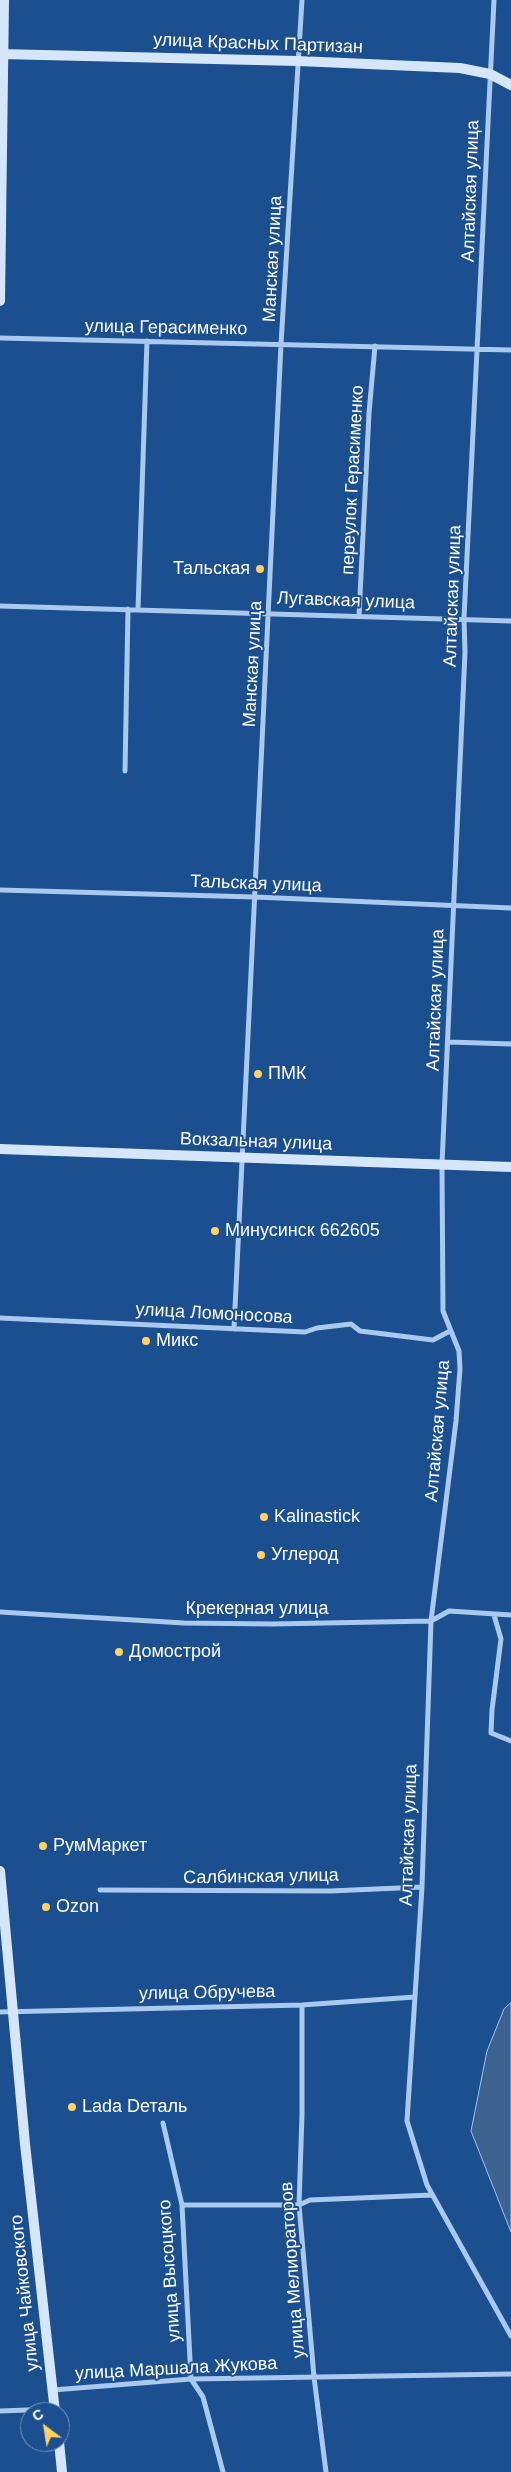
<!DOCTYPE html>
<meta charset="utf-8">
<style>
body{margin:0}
#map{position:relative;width:511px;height:2472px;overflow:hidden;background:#1b4f8f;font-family:Helvetica,sans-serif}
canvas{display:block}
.north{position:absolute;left:20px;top:2402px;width:50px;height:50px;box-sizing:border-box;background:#1b4f8f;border:1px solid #7695bc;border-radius:50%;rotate:329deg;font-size:14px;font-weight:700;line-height:20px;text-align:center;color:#fff}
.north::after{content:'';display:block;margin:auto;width:18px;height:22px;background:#ffd166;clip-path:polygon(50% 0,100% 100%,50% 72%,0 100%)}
</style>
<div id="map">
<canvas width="511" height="2472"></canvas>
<div class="north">С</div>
</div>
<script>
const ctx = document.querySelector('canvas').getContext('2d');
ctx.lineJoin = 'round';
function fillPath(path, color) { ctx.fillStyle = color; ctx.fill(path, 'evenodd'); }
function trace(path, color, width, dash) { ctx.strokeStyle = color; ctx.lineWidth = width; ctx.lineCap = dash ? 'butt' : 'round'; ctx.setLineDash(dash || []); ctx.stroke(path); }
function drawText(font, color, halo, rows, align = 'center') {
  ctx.font = font + ' Helvetica,sans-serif'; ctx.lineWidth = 4; ctx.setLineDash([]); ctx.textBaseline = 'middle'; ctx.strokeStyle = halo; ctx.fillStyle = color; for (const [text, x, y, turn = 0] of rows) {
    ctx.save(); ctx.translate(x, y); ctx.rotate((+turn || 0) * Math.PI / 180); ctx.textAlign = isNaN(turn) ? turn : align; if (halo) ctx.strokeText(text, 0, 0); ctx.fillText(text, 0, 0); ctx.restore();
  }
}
const water = new Path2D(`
 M 511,2003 L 511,2232 L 471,2131 L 487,2051 L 504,2009 Z`);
fillPath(water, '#3c6290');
trace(water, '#9cc4f0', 1);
trace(new Path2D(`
 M 494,0 L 464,618 L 465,652 L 442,1164 L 443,1311 L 459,1351 L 460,1369 L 456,1421 L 431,1621 L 422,1887 L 407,2121 L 427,2185 L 511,2336
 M 0,338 L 511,350
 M 0,606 L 511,621
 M 138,609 L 147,341
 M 359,616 L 369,413 L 375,346
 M 125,771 L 128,609
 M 0,890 L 255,897 L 511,908
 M 449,1042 L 511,1044
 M 0,1318 L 305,1332 L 317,1328 L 351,1324 L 360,1331 L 433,1340 L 450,1331
 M 234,1329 L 281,344 L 302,0
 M 0,1612 L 184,1623 L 272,1624 L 431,1621 L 449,1611 L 511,1615
 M 494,1615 L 501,1639 L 492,1710 L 491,1733 L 511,1741
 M 100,1890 L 330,1891 L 422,1887
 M 302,2005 L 302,2115 L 299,2205 L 314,2377 L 326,2472
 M 0,2012 L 302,2005 L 415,1997
 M 163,2123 L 182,2205 L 191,2379 L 203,2397 L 223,2472
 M 182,2205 L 299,2205 L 310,2200 L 432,2195
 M 53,2390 L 191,2379 L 511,2374
 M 0,2411 L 54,2409`), '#a9c9ee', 5);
trace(new Path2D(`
 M 0,54 L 298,61 L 460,68 L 490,74 L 511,85
 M 0,301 L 4,0
 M 0,1149 L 511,1167
 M 0,1871 L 25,2144 L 55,2412
 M 59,2442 L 62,2472`), '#d6e6fa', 10);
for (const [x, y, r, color] of [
 [260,569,5,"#ffd166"],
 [258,1074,5,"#ffd166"],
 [215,1231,5,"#ffd166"],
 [146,1341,5,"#ffd166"],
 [264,1517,5,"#ffd166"],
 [261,1555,5,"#ffd166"],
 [119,1652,5,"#ffd166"],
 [43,1846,5,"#ffd166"],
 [46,1907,5,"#ffd166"],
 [72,2107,5,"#ffd166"]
]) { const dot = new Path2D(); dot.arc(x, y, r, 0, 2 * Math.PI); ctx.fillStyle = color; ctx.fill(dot); trace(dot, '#1b4f8f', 2); }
drawText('18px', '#fff', '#1b4f8f', [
 ["улица Красных Партизан",258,44,2],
 ["Алтайская улица",471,191,-88],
 ["Манская улица",273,259,-87],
 ["улица Герасименко",166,328,1],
 ["переулок Герасименко",353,480,-87],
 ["Алтайская улица",453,596,-88],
 ["Лугавская улица",346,601,2],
 ["Манская улица",253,664,-87],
 ["Тальская улица",256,884,2],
 ["Алтайская улица",436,1000,-88],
 ["Вокзальная улица",256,1142,2],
 ["улица Ломоносова",214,1314,3],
 ["Алтайская улица",438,1431,-85],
 ["Крекерная улица",257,1609],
 ["Алтайская улица",409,1835,-88],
 ["Салбинская улица",261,1877,-1],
 ["улица Обручева",207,1993,-1],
 ["улица Мелиораторов",293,2270,-94],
 ["улица Высоцкого",170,2271,-94],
 ["улица Чайковского",25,2293,-96],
 ["улица Маршала Жукова",176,2369,-3]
]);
drawText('18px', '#fff', '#1b4f8f', [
 ["Тальская",250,569,"right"],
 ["ПМК",268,1074],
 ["Минусинск 662605",225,1231],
 ["Микс",156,1341],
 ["Kalinastick",274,1517],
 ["Углерод",271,1555],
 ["Домострой",129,1652],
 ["РумМаркет",53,1846],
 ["Ozon",56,1907],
 ["Lada Dеталь",82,2107]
], 'left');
</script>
